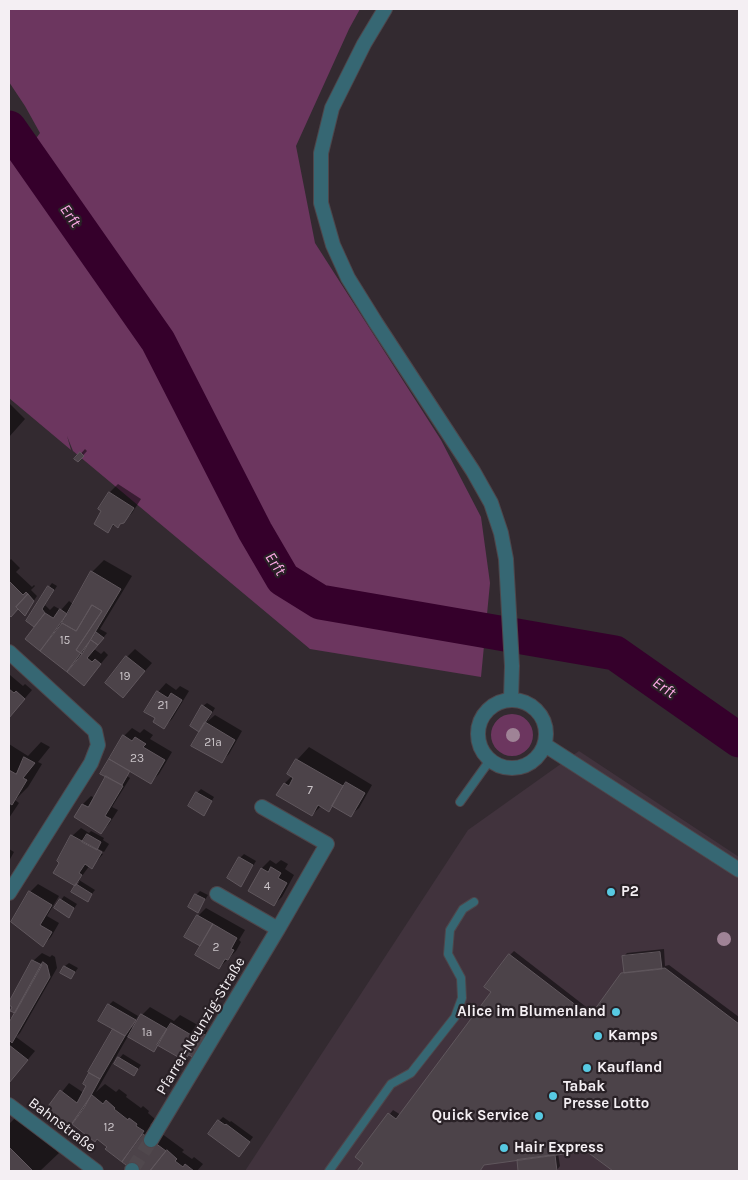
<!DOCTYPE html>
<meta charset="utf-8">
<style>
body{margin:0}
#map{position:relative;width:748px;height:1180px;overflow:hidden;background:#332a30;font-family:Karla,sans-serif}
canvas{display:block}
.frame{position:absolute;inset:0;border:10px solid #f4eff3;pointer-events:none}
</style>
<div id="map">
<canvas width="748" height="1180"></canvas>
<div class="frame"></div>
</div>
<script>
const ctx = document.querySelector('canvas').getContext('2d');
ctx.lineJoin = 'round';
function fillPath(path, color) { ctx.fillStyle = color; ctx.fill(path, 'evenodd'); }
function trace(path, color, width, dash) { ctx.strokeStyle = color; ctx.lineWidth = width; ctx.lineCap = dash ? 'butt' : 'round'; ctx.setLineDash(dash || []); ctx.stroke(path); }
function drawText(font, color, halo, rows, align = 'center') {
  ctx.font = font + ' Karla,sans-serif'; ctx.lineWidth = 4.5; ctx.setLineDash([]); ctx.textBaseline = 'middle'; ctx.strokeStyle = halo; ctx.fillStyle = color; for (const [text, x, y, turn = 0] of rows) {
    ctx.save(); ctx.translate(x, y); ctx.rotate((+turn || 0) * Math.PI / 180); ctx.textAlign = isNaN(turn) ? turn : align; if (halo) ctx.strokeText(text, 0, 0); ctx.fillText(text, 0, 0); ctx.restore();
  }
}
fillPath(new Path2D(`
 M 579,751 L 739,857 L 739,1171 L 245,1171 L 468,830 Z`), '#41333d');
fillPath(new Path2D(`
 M 9,9 L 360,9 L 349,29 L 296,146 L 315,243 L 441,440 L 481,517 L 490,583 L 481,677 L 310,649 L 73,451 L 67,436 L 71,450 L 9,398 L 9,154 L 26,165 L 31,145 L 40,133 L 25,106 L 9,82 Z
 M491 735a21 21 0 1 1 42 0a21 21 0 1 1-42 0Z`), '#6c365f');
fillPath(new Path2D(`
 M 9,403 L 25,419 L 9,437 Z
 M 85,449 L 87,451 L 78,461 L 76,459 Z
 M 118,484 L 141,499 L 132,513 L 123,522 L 115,524 L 108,531 L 103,511 L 100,509 L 110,492 Z
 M 11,559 L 20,568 L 16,572 L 32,587 L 34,585 L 35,586 L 31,590 L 37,596 L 25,614 L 19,608 L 11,616 L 9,613 L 9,561 Z
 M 104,560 L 132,576 L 100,629 L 107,633 L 94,649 L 101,654 L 104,651 L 108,655 L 84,684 L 26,639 L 40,621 L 39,620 L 34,626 L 49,587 L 52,583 L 57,586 L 45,605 L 50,610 L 54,606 L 61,610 L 69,601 L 74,605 L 92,572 Z
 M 135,649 L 152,663 L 123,696 L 127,657 Z
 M 10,675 L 23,686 L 25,684 L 32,690 L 9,717 Z
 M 166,683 L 176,690 L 180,686 L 189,691 L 172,719 L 164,727 L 158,692 Z
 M 207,703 L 215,708 L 207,722 L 215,715 L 242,731 L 229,754 L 221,762 L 204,727 L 203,706 Z
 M 132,728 L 140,733 L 144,729 L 153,735 L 150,739 L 172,752 L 159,774 L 151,782 L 131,771 L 127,776 L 130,778 L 112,807 L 118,810 L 109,824 L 101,832 L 75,817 L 83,804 L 91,796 L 95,798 L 108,776 L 124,736 Z
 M 41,742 L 50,747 L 38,762 L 42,764 L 28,787 L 15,800 L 19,803 L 9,818 L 9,744 L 28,756 Z
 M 309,747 L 372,785 L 359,808 L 350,816 L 333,806 L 328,810 L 321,806 L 312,815 L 285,783 L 292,776 L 297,760 Z
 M 201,789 L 214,797 L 204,814 L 197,793 Z
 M 81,828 L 89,833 L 91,831 L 104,838 L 103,840 L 109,844 L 104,852 L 97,848 L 95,850 L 103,854 L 92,867 L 90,865 L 79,880 L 95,890 L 87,900 L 73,892 L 80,881 L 75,884 L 72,836 Z
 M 9,849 L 14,852 L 9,861 Z
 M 244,854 L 256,861 L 241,885 L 240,858 Z
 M 270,860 L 276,864 L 281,860 L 288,864 L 285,869 L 294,875 L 282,897 L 273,905 L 262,868 Z
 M 38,884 L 59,896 L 47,916 L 59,923 L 51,937 L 43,945 L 30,892 Z
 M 200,891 L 208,895 L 198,911 L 196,895 Z
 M 64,896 L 77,904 L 69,916 L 61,900 Z
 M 206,908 L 245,930 L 239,940 L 241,942 L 236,951 L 219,968 L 202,946 L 186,937 L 198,916 Z
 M 664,949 L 665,966 L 669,965 L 739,1017 L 739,1171 L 615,1171 L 586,1150 L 558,1153 L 560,1166 L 557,1170 L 545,1171 L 520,1171 L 518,1158 L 485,1164 L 479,1171 L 359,1171 L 365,1163 L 356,1157 L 393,1110 L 401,1115 L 493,992 L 510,955 L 514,951 L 594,1013 L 625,971 L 623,957 L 627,953 Z
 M 42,953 L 50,957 L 52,955 L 55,957 L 57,968 L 20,1033 L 16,1037 L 35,1051 L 9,1082 L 9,1018 L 13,1019 L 33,961 Z
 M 69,963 L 78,968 L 71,978 L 65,966 Z
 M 113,1001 L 138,1016 L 131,1027 L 134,1029 L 142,1015 L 150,1007 L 174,1021 L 180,1015 L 212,1033 L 185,1060 L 159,1045 L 154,1050 L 128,1036 L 96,1092 L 105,1084 L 116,1092 L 119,1089 L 127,1095 L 126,1097 L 141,1108 L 143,1106 L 149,1111 L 148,1113 L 155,1119 L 150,1125 L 184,1150 L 182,1152 L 192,1159 L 194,1157 L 203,1164 L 197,1171 L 136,1171 L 107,1149 L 108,1146 L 73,1124 L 67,1130 L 45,1113 L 69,1083 L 84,1093 L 88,1085 L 85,1083 L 114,1029 L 109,1005 Z
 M 123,1054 L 141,1065 L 134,1075 L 115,1064 Z
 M 16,1117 L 28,1129 L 32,1125 L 59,1153 L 40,1171 L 9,1171 L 9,1124 Z
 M 223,1117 L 230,1122 L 231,1121 L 253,1137 L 242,1152 L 219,1121 Z`), '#0007');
trace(new Path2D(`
 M 9,128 L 158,341 L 255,531 L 283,579 L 320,602 L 615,653 L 739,740`), '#35002b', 35);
const building = new Path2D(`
 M 80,452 L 84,456 L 78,462 L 74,459 Z
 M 109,492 L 134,508 L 124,523 L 120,524 L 118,528 L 113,524 L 108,533 L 94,524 L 101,511 L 98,509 Z
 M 91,571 L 121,589 L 82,654 L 76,650 L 102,611 L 92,605 L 76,631 L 62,623 Z
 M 9,581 L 23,595 L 26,592 L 28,594 L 16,607 L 18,609 L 11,617 L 9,615 Z
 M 48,586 L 54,590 L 42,609 L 45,613 L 34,627 L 26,621 Z
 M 28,594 L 34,601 L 25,616 L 16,607 Z
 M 92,605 L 102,611 L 76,650 L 82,654 L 67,672 L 40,651 L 62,623 L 76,631 Z
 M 60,609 L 67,614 L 40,651 L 25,639 L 45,613 L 53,618 Z
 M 96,632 L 104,638 L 98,645 L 91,640 Z
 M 91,640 L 98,645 L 87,658 L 92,662 L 95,659 L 101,664 L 84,686 L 67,672 Z
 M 126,656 L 145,671 L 123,698 L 105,683 Z
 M 9,689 L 14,693 L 16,691 L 25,699 L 9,718 Z
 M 157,691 L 168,698 L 171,693 L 182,700 L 164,729 L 153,722 L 155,718 L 144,712 Z
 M 202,705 L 212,712 L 199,732 L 190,726 Z
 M 205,722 L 235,740 L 222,763 L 191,746 Z
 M 123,735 L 132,741 L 135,737 L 146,744 L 143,747 L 165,760 L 151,784 L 109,759 Z
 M 24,757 L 35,763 L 23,778 L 27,780 L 12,805 L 9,803 L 9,770 L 16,774 Z
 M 109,759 L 130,771 L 122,785 L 100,774 Z
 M 296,759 L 343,786 L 329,812 L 318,805 L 312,816 L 276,795 L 284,783 L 289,786 L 293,778 L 287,774 Z
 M 106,776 L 123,786 L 105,816 L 111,819 L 101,834 L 74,817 L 82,804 L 88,807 Z
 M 346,782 L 365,793 L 351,817 L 332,806 Z
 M 196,792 L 212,801 L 204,816 L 188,806 Z
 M 87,834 L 101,842 L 97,850 L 82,842 Z
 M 71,835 L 102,852 L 92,869 L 85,864 L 79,873 L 82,875 L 75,886 L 53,873 L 59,863 L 57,861 Z
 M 239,857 L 253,865 L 241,887 L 227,878 Z
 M 271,867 L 281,873 L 278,878 L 287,883 L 274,906 L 248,891 L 261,868 L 268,872 Z
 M 76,884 L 92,894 L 88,902 L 71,892 Z
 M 29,891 L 52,905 L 40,925 L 52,932 L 43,947 L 11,922 Z
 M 195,894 L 205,899 L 198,913 L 188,907 Z
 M 60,899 L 74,908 L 69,918 L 54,908 Z
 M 197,915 L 213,924 L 200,946 L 184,937 Z
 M 213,924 L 237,938 L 231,949 L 234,950 L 228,960 L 225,959 L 219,969 L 195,955 Z
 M 660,952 L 662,969 L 624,973 L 622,956 Z
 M 509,954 L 590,1016 L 621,973 L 665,968 L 739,1024 L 739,1171 L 613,1171 L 586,1151 L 484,1165 L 480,1171 L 357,1171 L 363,1163 L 355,1157 L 388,1113 L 396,1119 L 491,992 L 484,987 Z
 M 32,960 L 42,965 L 15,1013 L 10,1011 L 12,1007 L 9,1005 L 9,1002 Z
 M 43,962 L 47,965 L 50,977 L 12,1043 L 10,1041 L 9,1044 L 9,1023 Z
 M 64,966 L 75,972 L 71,979 L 60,973 Z
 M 108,1004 L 136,1020 L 125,1036 L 98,1021 Z
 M 141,1014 L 167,1029 L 154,1052 L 128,1037 Z
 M 171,1023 L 198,1039 L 185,1061 L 157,1045 Z
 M 113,1029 L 125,1036 L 100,1079 L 88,1072 Z
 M 201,1033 L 209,1037 L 196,1059 L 189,1055 Z
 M 9,1045 L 28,1060 L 9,1083 Z
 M 118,1057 L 138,1069 L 134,1076 L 114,1064 Z
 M 89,1073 L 100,1079 L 84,1108 L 67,1131 L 43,1113 L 60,1090 L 77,1103 L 86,1086 L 83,1084 Z
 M 92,1095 L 103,1104 L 106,1100 L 115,1108 L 114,1109 L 128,1120 L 129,1118 L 137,1124 L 136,1126 L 144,1131 L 122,1162 L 105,1149 L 107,1147 L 97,1139 L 95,1142 L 72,1124 Z
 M 218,1120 L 225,1125 L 226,1124 L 250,1142 L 239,1157 L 208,1134 Z
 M 143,1134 L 166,1151 L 150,1171 L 134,1171 L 122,1162 Z
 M 9,1147 L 33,1171 L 9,1171 Z
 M 167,1150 L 177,1159 L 175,1161 L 183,1167 L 185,1164 L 194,1171 L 150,1171 Z
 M 555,1155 L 557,1171 L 518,1171 L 517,1160 Z`);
fillPath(building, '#4c4349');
trace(building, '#60575d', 1);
trace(new Path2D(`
 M 132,1170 L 151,1140`), '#50484d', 14, [14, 7]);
const service = new Path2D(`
 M 460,802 L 490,760
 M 329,1171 L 391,1084 L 411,1073 L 455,1017 L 462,998 L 461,978 L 448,954 L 450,930 L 463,909 L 474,902`);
const minor = new Path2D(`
 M 9,652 L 95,731 L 98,745 L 91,763 L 9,893
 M 262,807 L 327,844 L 278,929
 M 151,1140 L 278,929 L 217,894
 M 132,1171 L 132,1170`);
const tertiary = new Path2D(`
 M 385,9 L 364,44 L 332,108 L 321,153 L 321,203 L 333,245 L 348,278 L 376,323 L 473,471 L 491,503 L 501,533 L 506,559 L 512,666 L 511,699
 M478 734a34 34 0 1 1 68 0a34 34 0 1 1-68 0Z
 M 545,745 L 739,870
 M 9,1105 L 96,1171`);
trace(service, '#4e464b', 10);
trace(minor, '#4e464b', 16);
trace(tertiary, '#4e464b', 16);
trace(service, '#366773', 8);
trace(minor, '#366773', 14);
trace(tertiary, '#366773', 14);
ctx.fillStyle = '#9f8396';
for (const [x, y] of [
 [513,735],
 [724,939]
]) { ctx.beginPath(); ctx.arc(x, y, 7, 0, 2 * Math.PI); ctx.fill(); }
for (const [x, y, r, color] of [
 [611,892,5,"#57c9e2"],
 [616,1012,5,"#57c9e2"],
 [598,1036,5,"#57c9e2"],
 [587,1068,5,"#57c9e2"],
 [553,1096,5,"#57c9e2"],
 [539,1116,5,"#57c9e2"],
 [504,1148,5,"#57c9e2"]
]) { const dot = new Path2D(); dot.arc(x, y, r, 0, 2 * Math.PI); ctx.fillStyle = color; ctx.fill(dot); trace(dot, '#292126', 2); }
drawText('12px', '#cac4c8', null, [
 ["15",65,641],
 ["19",125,677],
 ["21",163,706],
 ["21a",213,743],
 ["23",137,759],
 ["7",310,791],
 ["4",267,887],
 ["2",216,948],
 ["1a",147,1033],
 ["12",109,1128]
]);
drawText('bold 15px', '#f4eff3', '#292126', [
 ["P2",621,892],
 ["Alice im Blumenland",606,1012,"right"],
 ["Kamps",608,1036],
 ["Kaufland",597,1068],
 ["Tabak",563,1087],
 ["Presse Lotto",563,1104],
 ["Quick Service",529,1116,"right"],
 ["Hair Express",514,1148]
], 'left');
drawText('15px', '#f4eff3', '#292126', [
 ["Pfarrer-Neunzig-Straße",201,1026,-59],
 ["Bahnstraße",62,1125,37]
]);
drawText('italic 16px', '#fdaae7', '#292126', [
 ["Erft",70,216,55],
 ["Erft",275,564,57],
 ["Erft",664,688,35]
]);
</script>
